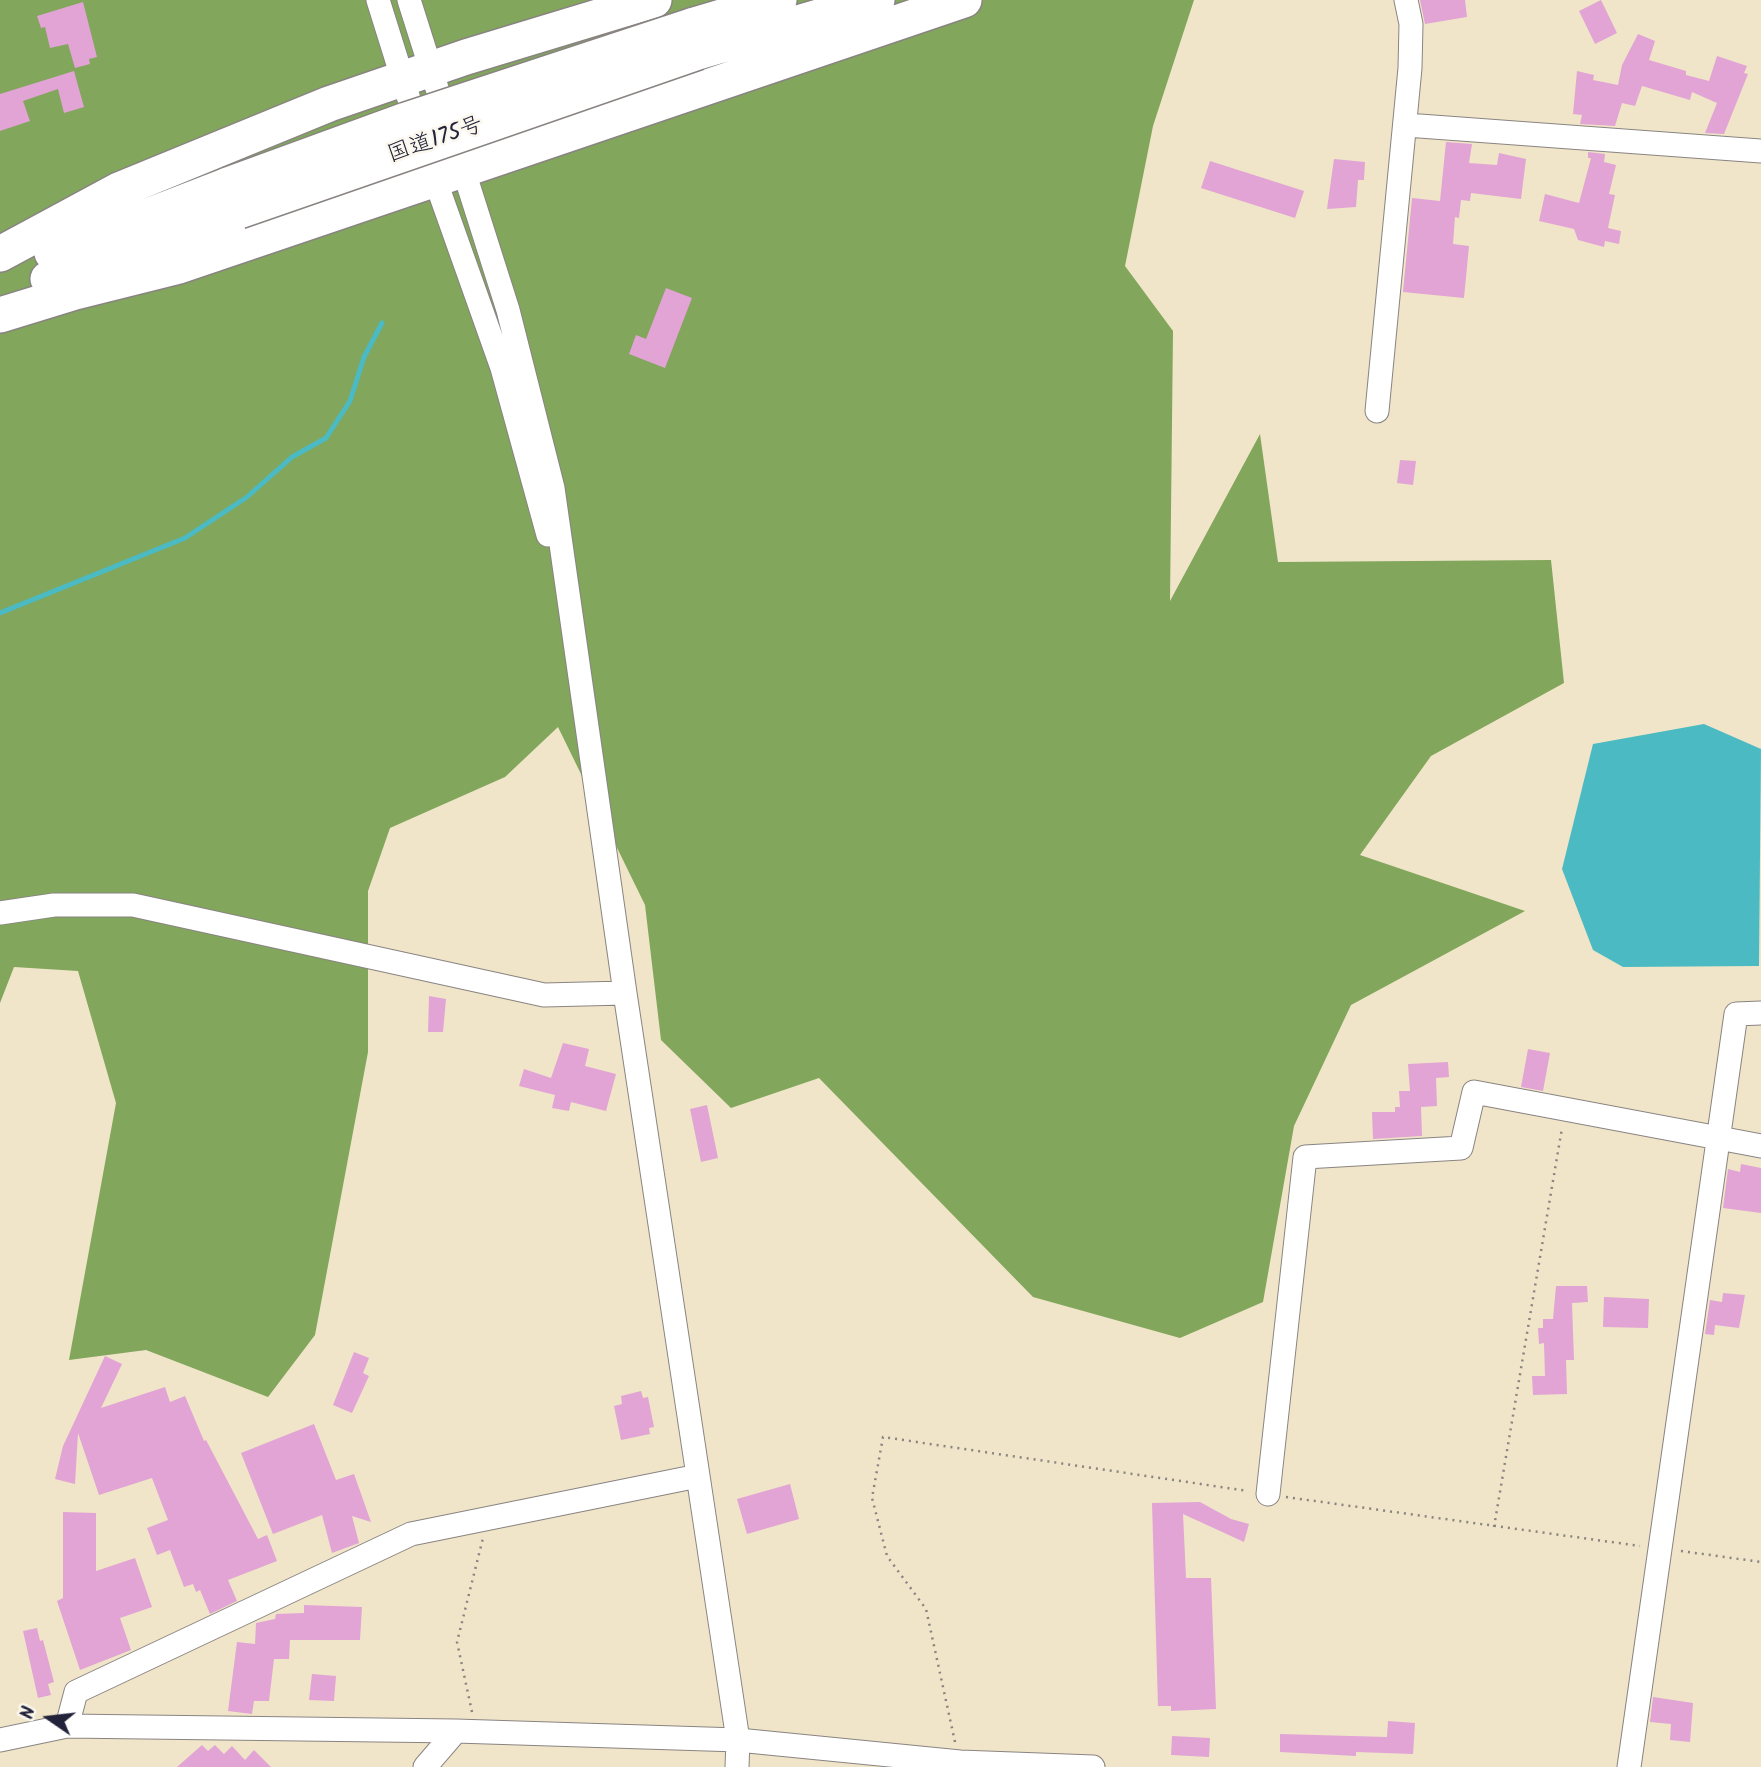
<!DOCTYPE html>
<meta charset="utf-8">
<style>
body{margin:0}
#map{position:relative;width:1761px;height:1767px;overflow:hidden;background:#f0e5c8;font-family:Kalam,sans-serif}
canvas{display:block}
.north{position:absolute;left:14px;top:1683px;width:70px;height:70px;-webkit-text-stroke:5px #fbf7ec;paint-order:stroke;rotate:284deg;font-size:19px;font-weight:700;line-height:28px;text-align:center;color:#22223b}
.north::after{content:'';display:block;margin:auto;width:24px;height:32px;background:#22223b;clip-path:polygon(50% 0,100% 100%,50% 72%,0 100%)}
</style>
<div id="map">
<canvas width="1761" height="1767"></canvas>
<div class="north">N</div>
</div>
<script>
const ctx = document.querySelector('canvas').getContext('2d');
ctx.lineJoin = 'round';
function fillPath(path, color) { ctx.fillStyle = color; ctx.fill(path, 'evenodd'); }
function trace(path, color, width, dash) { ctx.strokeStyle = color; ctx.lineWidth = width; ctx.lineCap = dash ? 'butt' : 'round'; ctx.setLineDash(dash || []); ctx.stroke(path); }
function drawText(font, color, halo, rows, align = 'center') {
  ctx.font = font + ' Kalam,"Klee One",sans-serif'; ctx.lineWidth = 5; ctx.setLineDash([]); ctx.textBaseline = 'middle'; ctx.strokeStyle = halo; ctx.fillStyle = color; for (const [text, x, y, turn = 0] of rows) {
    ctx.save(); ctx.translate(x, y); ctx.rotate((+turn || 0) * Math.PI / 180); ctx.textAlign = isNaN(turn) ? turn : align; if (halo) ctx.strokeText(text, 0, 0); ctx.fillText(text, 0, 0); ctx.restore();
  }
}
fillPath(new Path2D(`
 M 0,0 L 1194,0 L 1153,126 L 1125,266 L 1173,331 L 1170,601 L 1260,434 L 1278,562 L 1551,560 L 1564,683 L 1431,756 L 1360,855 L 1525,911 L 1351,1005 L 1294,1126 L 1263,1302 L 1180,1338 L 1033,1297 L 819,1078 L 731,1108 L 661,1040 L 645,905 L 558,727 L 505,777 L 390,828 L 368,891 L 368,1052 L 315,1335 L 268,1397 L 146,1350 L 69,1360 L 116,1103 L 78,971 L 14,967 L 0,1003 Z`), '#81a65c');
fillPath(new Path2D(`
 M 1704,724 L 1761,749 L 1759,966 L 1623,967 L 1593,950 L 1562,869 L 1593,744 Z`), '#4cbac2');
trace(new Path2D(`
 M 0,613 L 185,538 L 247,497 L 292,457 L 326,438 L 350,401 L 364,357 L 382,323`), '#4cbac2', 5);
fillPath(new Path2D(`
 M 1420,0 L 1465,0 L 1467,17 L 1425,24 Z
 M 1601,0 L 1617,33 L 1595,44 L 1579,11 Z
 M 83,2 L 97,57 L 89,59 L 90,64 L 75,68 L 68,44 L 50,48 L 45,27 L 41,28 L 37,16 Z
 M 1638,34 L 1655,41 L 1649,60 L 1686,71 L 1686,75 L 1709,81 L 1717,56 L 1747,66 L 1744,73 L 1748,74 L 1724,134 L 1705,133 L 1717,103 L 1692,92 L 1690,100 L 1642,86 L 1635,106 L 1622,103 L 1615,126 L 1580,124 L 1582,115 L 1573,114 L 1577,71 L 1594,75 L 1593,80 L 1618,85 L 1622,65 Z
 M 74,71 L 84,107 L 64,113 L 58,89 L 23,101 L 30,121 L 0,131 L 0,94 Z
 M 1446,142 L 1472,144 L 1469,163 L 1497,165 L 1499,153 L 1526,159 L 1521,199 L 1471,193 L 1470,201 L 1461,200 L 1459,218 L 1455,217 L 1453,244 L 1469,246 L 1464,298 L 1403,292 L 1412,198 L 1440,201 Z
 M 1588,152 L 1605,154 L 1604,162 L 1616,165 L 1609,194 L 1615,195 L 1608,228 L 1621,231 L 1619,244 L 1605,241 L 1604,247 L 1578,240 L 1574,229 L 1539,221 L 1545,194 L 1579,203 L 1591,158 L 1588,158 Z
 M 1334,159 L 1365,162 L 1364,180 L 1358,180 L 1356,207 L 1327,209 Z
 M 1210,161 L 1304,191 L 1295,218 L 1201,188 Z
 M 666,288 L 692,298 L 665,368 L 629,354 L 636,335 L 646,339 Z
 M 1400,460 L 1416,461 L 1413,485 L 1397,483 Z
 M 429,996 L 446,999 L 443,1032 L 428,1032 Z
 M 563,1043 L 589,1049 L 585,1066 L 616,1074 L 606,1111 L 571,1102 L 569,1111 L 552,1108 L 555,1095 L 519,1086 L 524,1069 L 551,1078 Z
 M 1528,1049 L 1550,1053 L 1543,1091 L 1521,1087 Z
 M 1448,1062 L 1449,1077 L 1436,1078 L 1437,1106 L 1421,1107 L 1422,1136 L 1373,1139 L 1372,1112 L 1395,1112 L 1395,1107 L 1400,1107 L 1399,1091 L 1410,1091 L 1408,1064 Z
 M 707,1105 L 718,1158 L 701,1162 L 690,1109 Z
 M 1741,1164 L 1761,1168 L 1761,1213 L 1723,1208 L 1728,1169 L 1740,1172 Z
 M 1556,1286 L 1587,1286 L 1588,1302 L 1572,1303 L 1574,1360 L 1566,1360 L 1567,1394 L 1533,1395 L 1532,1376 L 1545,1376 L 1544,1343 L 1539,1344 L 1538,1328 L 1543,1328 L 1543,1319 L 1553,1319 Z
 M 1723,1293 L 1745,1295 L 1739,1328 L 1715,1325 L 1714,1335 L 1705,1334 L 1710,1300 L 1722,1302 Z
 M 1604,1297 L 1649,1299 L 1648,1328 L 1603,1327 Z
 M 354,1352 L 369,1358 L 363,1373 L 369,1376 L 352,1413 L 333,1405 Z
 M 105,1356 L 122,1364 L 101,1408 L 165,1387 L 170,1402 L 185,1396 L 204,1441 L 206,1440 L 258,1539 L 267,1535 L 277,1561 L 228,1580 L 237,1601 L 210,1614 L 200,1590 L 196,1592 L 193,1584 L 184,1587 L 170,1550 L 157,1555 L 147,1528 L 168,1520 L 152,1478 L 99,1495 L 78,1433 L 75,1484 L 55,1479 L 63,1446 Z
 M 641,1391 L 643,1398 L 648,1397 L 654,1427 L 649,1428 L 650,1434 L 621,1440 L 614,1406 L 622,1404 L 621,1396 Z
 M 314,1424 L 336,1480 L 354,1474 L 371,1522 L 352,1516 L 359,1543 L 332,1553 L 322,1515 L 273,1534 L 241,1453 Z
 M 790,1484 L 799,1519 L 747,1534 L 737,1499 Z
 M 1200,1502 L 1231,1519 L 1249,1524 L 1244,1542 L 1183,1514 L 1186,1578 L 1211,1578 L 1216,1709 L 1171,1711 L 1171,1706 L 1158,1706 L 1152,1503 Z
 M 63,1512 L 96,1513 L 96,1571 L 135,1558 L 152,1607 L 120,1618 L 131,1650 L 80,1670 L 57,1601 L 63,1598 Z
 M 304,1605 L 362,1607 L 360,1640 L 290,1640 L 289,1659 L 274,1659 L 269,1701 L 254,1701 L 252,1714 L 228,1711 L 237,1642 L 255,1644 L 256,1623 L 275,1619 L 276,1614 L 304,1613 Z
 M 37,1628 L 40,1641 L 43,1640 L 54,1682 L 48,1684 L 51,1695 L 38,1698 L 23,1631 Z
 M 312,1674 L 336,1676 L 334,1701 L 309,1700 Z
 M 1653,1697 L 1693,1703 L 1690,1742 L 1670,1740 L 1671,1724 L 1650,1722 Z
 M 1388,1721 L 1415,1723 L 1413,1754 L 1356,1752 L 1356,1756 L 1280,1752 L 1280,1734 L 1387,1737 Z
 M 1172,1736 L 1210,1738 L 1209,1757 L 1171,1755 Z
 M 202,1745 L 208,1751 L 215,1745 L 224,1754 L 232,1746 L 245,1760 L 254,1750 L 271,1767 L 177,1767 Z`), '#e1a4d5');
const minor = new Path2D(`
 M 378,0 L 418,128
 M 409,0 L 447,120
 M 1406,125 L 1761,151
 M 460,159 L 508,310 L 553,488 L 625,993 L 738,1740 L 737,1767
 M 431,168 L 502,368 L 548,535
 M 1377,411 L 1410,68 L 1411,24 L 1406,0
 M 0,913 L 54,905 L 133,905 L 544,995 L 625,993
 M 1268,1494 L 1305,1157 L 1461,1148 L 1474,1092 L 1761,1146
 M 67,1726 L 76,1692 L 411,1534 L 698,1476
 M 0,1740 L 67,1726 L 456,1731 L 738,1740 L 960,1762 L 1093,1767
 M 425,1767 L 456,1731
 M 1629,1767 L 1736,1014 L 1761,1013`);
const highway = new Path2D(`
 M 691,26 L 779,0
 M 698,52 L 877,0
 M 52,253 L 228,185
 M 0,254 L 119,190 L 329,104 L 466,57 L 654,0
 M 48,279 L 239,211
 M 0,315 L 75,292 L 179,266 L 964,0`);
trace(minor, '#898482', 25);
trace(highway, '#898482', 38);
trace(new Path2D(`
 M 1286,1497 L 1640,1546
 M 1494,1527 L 1562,1128
 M 1681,1551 L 1761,1562
 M 472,1712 L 457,1642 L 483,1538
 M 955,1742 L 926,1609 L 887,1556 L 872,1498 L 883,1437 L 1248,1491`), '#898482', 2.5, [2, 5]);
trace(minor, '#fff', 23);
trace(highway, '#fff', 35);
const highwayBridge = new Path2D(`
 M 228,185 L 406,120 L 691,26
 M 239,211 L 698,52`);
trace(highwayBridge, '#898482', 38, []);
trace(highwayBridge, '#fff', 35);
drawText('23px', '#22223b', '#fbf7ec', [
 ["国道175号",436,142,-19]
]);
</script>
